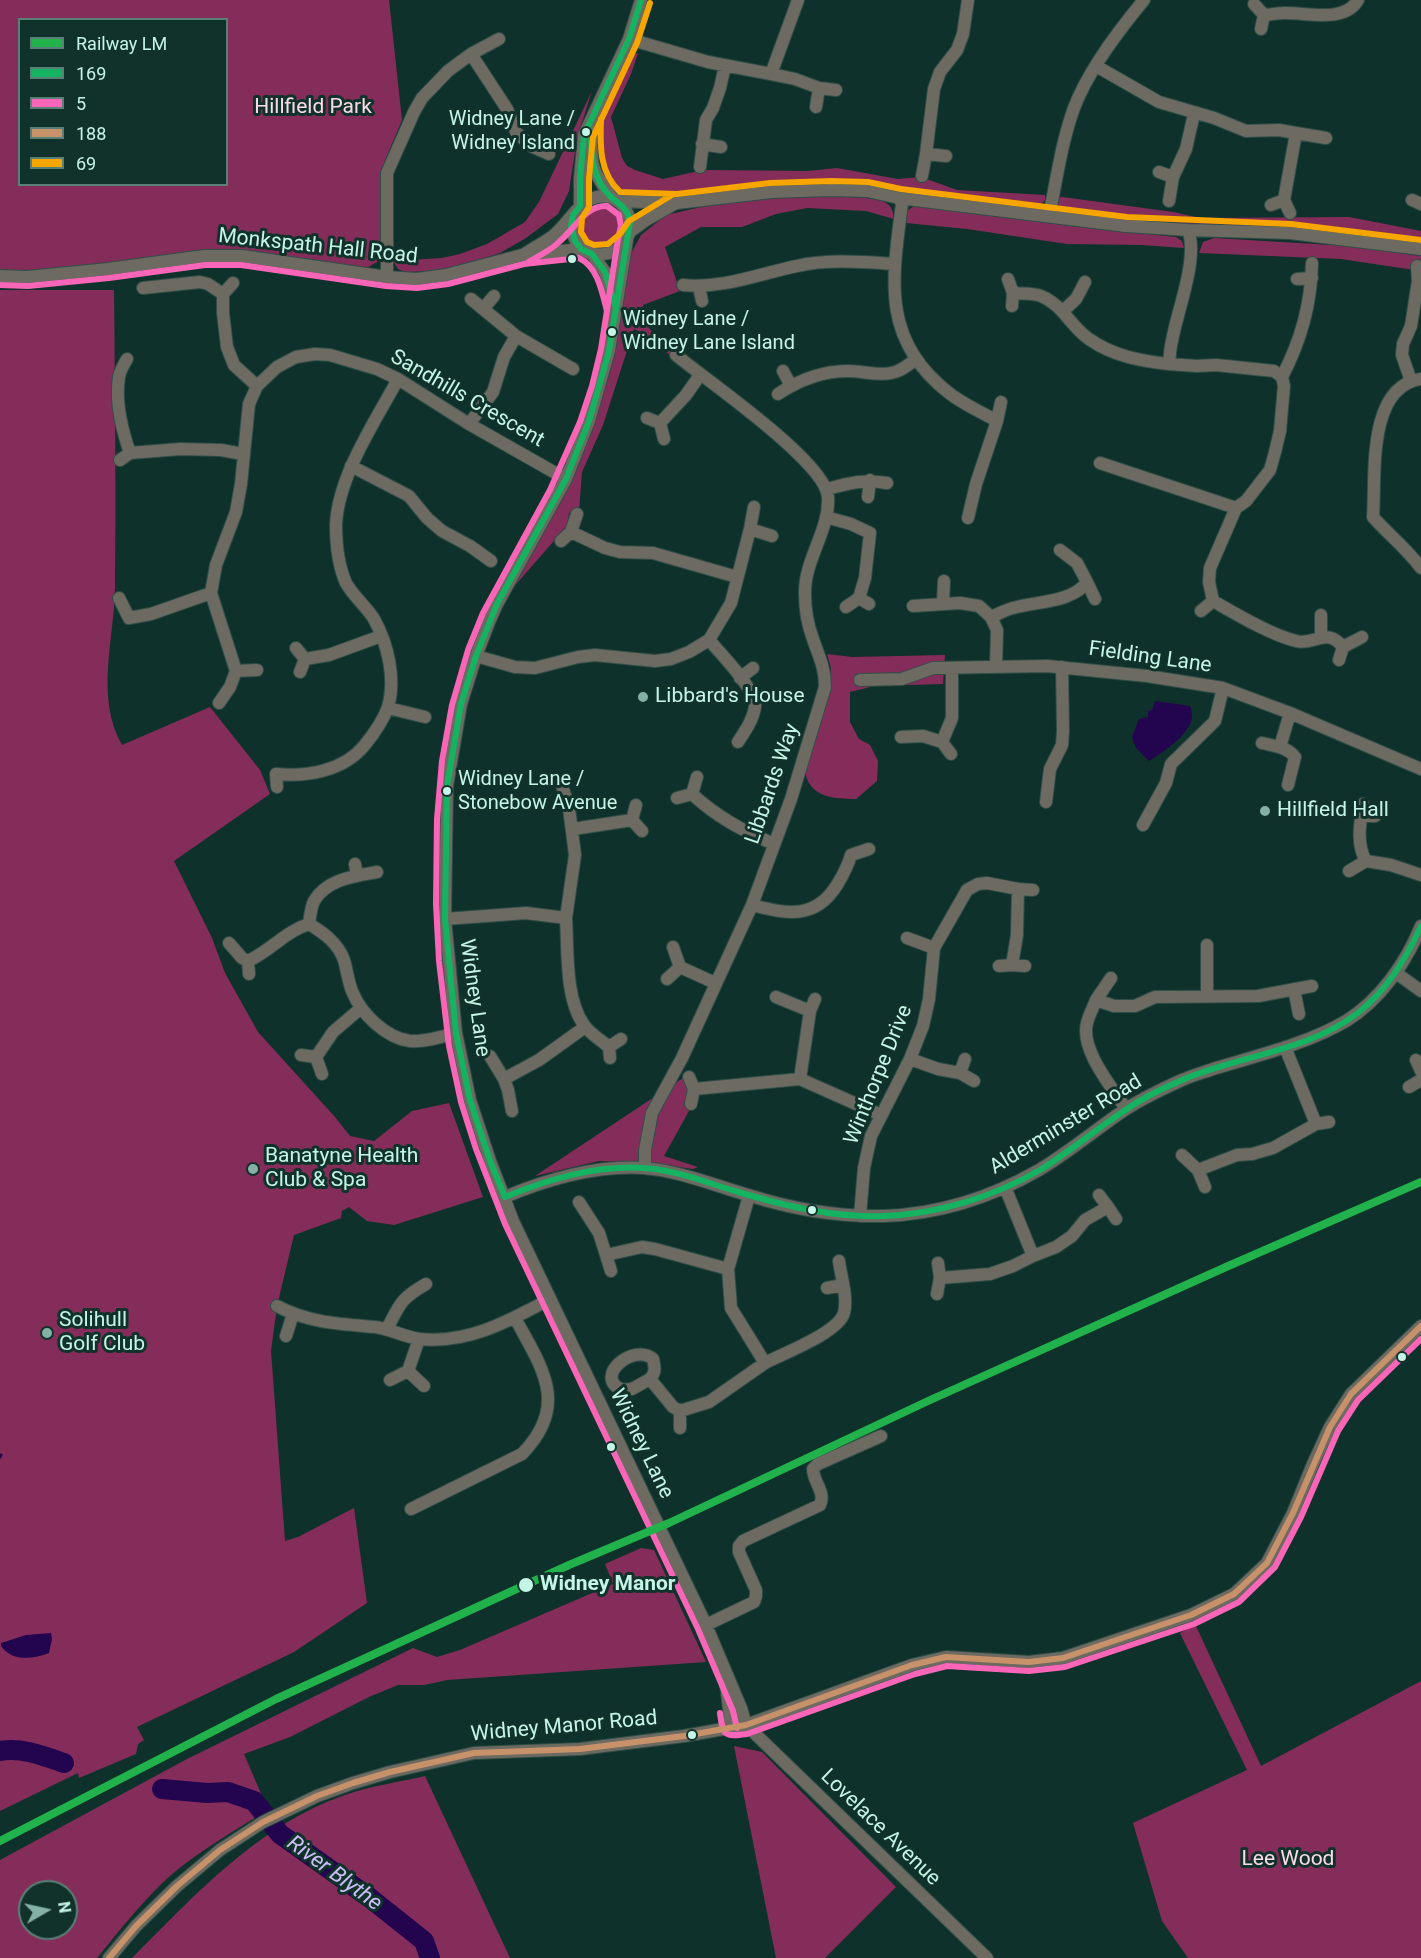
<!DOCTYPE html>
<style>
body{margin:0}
#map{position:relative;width:1421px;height:1958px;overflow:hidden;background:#0f312b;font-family:Roboto,sans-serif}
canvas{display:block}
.legend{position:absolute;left:18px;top:18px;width:210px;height:168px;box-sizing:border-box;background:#11322a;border:2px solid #598076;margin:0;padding:8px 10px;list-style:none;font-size:18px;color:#c5f5e7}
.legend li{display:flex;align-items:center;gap:12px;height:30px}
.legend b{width:30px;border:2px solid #598076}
.north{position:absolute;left:18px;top:1880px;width:60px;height:60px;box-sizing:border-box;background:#11322a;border:2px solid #598076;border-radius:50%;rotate:81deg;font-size:16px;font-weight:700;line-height:24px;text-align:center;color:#c5f5e7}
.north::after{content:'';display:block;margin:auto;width:21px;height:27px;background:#85b0a5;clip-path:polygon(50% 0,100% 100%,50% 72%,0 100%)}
</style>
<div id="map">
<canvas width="1421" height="1958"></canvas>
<ul class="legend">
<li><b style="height:8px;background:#22b24c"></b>Railway LM</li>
<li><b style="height:8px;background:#13b361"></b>169</li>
<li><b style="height:8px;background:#fa66b7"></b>5</li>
<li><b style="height:8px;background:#c7916a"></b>188</li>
<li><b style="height:8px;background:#f7a600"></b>69</li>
</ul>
<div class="north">N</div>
</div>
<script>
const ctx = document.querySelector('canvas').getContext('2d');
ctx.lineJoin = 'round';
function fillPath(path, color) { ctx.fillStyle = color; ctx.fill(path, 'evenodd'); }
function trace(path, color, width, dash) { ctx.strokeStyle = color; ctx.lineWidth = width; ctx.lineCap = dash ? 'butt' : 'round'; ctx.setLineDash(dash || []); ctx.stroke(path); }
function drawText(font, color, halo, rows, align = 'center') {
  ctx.font = font + ' Roboto,sans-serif'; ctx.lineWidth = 6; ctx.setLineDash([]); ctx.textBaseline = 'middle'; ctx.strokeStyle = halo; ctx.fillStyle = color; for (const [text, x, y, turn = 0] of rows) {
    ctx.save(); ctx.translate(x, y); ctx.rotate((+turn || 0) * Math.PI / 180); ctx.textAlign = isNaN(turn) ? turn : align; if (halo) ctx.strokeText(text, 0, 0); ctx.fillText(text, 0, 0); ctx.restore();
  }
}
fillPath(new Path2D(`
 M 0,0 L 389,0 L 402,120 L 381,170 L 381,257 L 377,262 L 365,269 L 297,259 L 112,263 L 27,272 L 0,272 ZM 20,20 L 226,20 L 226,184 L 20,184 Z
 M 638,53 L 631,74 L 611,117 L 622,158 L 627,166 L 635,170 L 663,179 L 703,170 L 808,171 L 837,168 L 898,179 L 921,177 L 957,190 L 1045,195 L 1045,200 L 1036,211 L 869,188 L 777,187 L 663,194 L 626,193 L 613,184 L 604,169 L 597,141 L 601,113 L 626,61 L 632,55 Z
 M 592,91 L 577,138 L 569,191 L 558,214 L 526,238 L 500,253 L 473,262 L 437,271 L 405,272 L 398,269 L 393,261 L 442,258 L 460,254 L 487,244 L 525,222 L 539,202 Z
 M 806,196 C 822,197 874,195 886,203 C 892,206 893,212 894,219 L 866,211 L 807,208 L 776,214 L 742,227 L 701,227 L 665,247 L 680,291 L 643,305 C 641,330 660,338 678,351 L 672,357 L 649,337 L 634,329 L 603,425 L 582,472 L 579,511 L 569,513 L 567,526 L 511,590 L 569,479 L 626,263 L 641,235 L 666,215 L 723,202 Z
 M 1055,196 L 1173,212 L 1200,218 L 1349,217 L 1421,231 L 1421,243 C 1350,233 1279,230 1207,226 C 1157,223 1106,222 1057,211 L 1054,207 Z
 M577 226a22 22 0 1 1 44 0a22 22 0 1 1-44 0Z
 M 914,206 L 1071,226 L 1176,237 L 1182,241 L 1184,248 L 1142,245 L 1067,244 L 967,229 L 906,223 L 907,211 Z
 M 1214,238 L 1349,246 L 1421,256 L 1421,271 L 1341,259 L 1199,253 L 1203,242 Z
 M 0,290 L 114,290 C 115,389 116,489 115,588 C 114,641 95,697 122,745 L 210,707 L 260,770 L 270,794 L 174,861 L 212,938 L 225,973 L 258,1032 L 335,1117 L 350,1136 L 374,1141 L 412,1111 L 449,1103 L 483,1197 L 394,1225 L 367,1221 L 349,1207 L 342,1211 L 341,1218 L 294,1235 L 277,1306 L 271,1351 L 285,1541 L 298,1537 L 354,1508 L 367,1603 L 294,1652 L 137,1727 L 144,1740 L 138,1744 L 136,1754 L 79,1778 L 78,1773 L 0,1811 Z
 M 827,654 L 852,657 L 945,655 L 943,684 L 874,686 L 850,692 L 850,722 L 859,739 L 870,745 L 878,761 L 877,781 L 856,799 C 833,799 808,797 805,770 L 823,711 L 831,668 Z
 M 686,1076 L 689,1111 L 664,1156 L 698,1167 L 693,1169 L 637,1161 L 627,1162 L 599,1161 L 535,1176 Z
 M 641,1548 L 654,1550 L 706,1662 L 447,1680 L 424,1685 L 398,1685 L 369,1697 L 290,1737 L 244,1754 L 268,1810 C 235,1830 201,1850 171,1875 C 144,1899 120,1930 97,1958 L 0,1958 L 0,1860 L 187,1759 L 413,1648 L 437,1657 L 460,1650 L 613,1584 L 605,1564 ZM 30,1892 L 66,1892 L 66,1928 L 30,1928 Z
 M 1195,1624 L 1261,1766 L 1421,1681 L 1421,1958 L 1188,1958 L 1162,1921 L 1133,1823 L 1247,1770 L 1180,1633 Z
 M 734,1746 L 762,1752 L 896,1887 L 825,1958 L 776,1958 Z
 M 425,1776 L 510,1958 L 132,1958 C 195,1895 258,1825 345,1795 C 371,1786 399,1782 425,1776 Z`), '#852d5a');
fillPath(new Path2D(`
 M 1155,701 L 1190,706 C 1191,709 1192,712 1192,715 C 1193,733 1162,753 1149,761 L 1136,748 L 1132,737 L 1139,719 L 1148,717 L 1148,711 L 1152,710 Z
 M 51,1633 L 52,1639 L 49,1653 C 33,1659 12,1662 1,1646 L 1,1643 L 26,1635 Z`), '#23044f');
trace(new Path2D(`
 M 0,1457 L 1,1455`), '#23044f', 3);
trace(new Path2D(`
 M 0,1751 C 22,1747 44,1756 64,1763
 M 162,1789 L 207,1793 L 228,1792 L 254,1801 L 280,1834 L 370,1898 L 424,1941 L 430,1958`), '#23044f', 20);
const minor = new Path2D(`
 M 1254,4 L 1264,15
 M 1261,29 L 1264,15 C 1271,15 1277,13 1283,13 C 1306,12 1344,24 1358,0
 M 629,39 L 708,62 L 771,74 L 795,79 L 819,88 L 836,90
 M 471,54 L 507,109 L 516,132 L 531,146 L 549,154
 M 1096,66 L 1159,102 L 1214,118 L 1246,131 L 1279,130 L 1296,133 L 1284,200 L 1290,213
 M 771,74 L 798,0
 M 816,107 L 819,88
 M 592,132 C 590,166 592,171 612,198
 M 1296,133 L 1326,138
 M 702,144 L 721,147
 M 946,156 L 926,154 L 934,89 L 940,72 L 957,50 L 963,34 L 968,0
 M 700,167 L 706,120 L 713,108 L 720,88 L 725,66
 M 1159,172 L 1173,177
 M 922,176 L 926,154
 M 899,198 L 902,204 C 892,280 881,340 949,393 C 963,404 981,412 997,421 L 976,484 L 968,518
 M 1412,200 L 1421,204
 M 617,201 L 677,203 L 771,192 L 831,190 L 867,191 L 899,198 L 1126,226 L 1188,230 L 1290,233 L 1421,249
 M 1169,201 L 1173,177 L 1186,149 L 1194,114
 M 1271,205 L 1284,200
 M 580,206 L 580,178 L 584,135 L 629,39 L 641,0
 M 1045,216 L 1050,211 C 1057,177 1062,141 1074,108 C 1088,71 1119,30 1144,0
 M 1188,230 C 1199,258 1177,311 1172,341 C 1170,348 1170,356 1169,364 L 1197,366 L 1216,365 L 1274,371 L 1282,377 L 1284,386 L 1280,431 L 1275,452 L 1270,470 L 1246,501 L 1236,508 L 1210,568 L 1209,582 L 1213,601 C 1236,614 1271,635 1296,641 C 1315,646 1326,626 1343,647 L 1339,660
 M 631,231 L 646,220 L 676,203
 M 627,240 L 609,351 L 589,421 L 566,479 L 497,604 L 489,622 L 476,656 L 461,704 L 447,786 L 445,919 L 456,1033 L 470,1100 L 490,1161 L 513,1221 L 706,1625 L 741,1708 L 746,1725
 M 526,253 C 535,247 545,242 553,236 C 572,221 583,189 612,198 C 621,201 627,210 629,218 C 639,261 564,273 573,215
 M 592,254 L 605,272 L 615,304
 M 1417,266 L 1418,281
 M 0,276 L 27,277 L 108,269 L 204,256 L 242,256 L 387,277 L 417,279 L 446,275 L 522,255 L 581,249
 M 387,277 L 387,173 L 414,112 L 422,98 L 448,71 L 471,54 L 499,39
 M 1008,279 L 1013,293 C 1022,294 1033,293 1041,296 C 1063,305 1071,327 1089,339 C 1113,356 1141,361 1169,364
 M 1297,279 L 1312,278
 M 233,283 L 223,294 L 223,313 L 227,347 L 234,365 L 257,386
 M 683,285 C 723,289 758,274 797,266 C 828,259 863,262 895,264
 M 699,287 L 702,301
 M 143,288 L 200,282 L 208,284 L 223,294
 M 471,299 L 516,336
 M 1012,306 L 1013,293
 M 483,309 L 494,296
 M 1063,311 L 1076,299 L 1085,282
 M 127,359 C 124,364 120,371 119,377 C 115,402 122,430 130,453
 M 783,371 L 791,386
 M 1282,377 C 1301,340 1311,305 1312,263
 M 1421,379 C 1366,387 1376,478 1373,517 C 1389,535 1407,549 1421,568
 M 1411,381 L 1402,355 L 1403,344 L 1411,326 L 1418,281 L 1421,281
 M 778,394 C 799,380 823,371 848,371 C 862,371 878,376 891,373 C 900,372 908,365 915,360
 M 647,418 L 660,423
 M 997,421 L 1001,402
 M 469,424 L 493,392 L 504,357 L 516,336 L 573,369
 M 664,439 L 660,423 L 686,395 L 700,375
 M 120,460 L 130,453 L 180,449 L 221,450 L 243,454
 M 1100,463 L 1236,508
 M 351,466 L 409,496 L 427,518 L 442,531 L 470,546 L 491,561
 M 827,489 C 849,483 863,479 887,483
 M 868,497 L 870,480
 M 577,514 L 571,532 L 605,548 L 620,552 L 653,553 L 737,577
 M 826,517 L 851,524 L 870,533 L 865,578 L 859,598 L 869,604
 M 750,529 L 772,536
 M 561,541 L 571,532
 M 1087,582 L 1095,599
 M 119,598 L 129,618 L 151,614 L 211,593
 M 943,603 L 944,581
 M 913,606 L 960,603 L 979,606 L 991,617
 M 846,607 L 859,598
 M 1201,611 L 1213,601
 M 1321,636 L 1321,615
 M 709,640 C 720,653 757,690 755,707 C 753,720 745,731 738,742
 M 1343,647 L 1362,637
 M 296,648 L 305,659 L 300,672
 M 476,656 L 515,667 L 535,668 L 578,657 L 595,655 L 655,661 L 671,659 L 689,652 L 709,640 L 731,603 L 750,529 L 754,507
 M 305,659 L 329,655 L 381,636
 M 996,667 L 997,630 L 991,617 C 998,614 1005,610 1013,608 C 1036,601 1072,603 1087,582 L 1077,563 L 1060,550
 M 236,671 L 257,670
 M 740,678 L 753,668
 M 860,680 L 902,679 L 933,668 L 1047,666 L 1147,676 L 1223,688 L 1290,713 L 1421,769
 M 219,703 L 230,687 L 236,671 L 211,593 L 216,565 L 236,512 L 241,484 L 249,404 L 257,386 L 277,367 L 296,357 L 315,354 L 330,355 L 377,369 L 398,379 L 469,424 L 566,479
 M 388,708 L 425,717
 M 901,737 L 923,736 L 942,742 L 952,718 L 952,668
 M 942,742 L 951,754
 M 1262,743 C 1275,746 1287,747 1295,757 L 1288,785
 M 1280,747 L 1290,713
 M 697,777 L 692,794 C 717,817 743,831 774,844
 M 561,782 L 569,808 L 575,855 L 566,918
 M 277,787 L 276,774 C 307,777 343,771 364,746 C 373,735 383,721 388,707 C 396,679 388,644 374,619 C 366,606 353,596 346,583 C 338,565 336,544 336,525 C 338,476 375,422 398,379
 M 677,798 L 692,794
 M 1046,802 L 1050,769 L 1062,745 L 1063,731 L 1062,667
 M 1363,804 C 1360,823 1356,844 1366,861 L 1391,865 L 1421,875
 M 1361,816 L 1375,816
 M 632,820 L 636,805
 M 1143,825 L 1166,783 L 1171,764 L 1215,721 L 1223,688
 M 573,829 L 632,820 L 642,831
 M 355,864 L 357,876
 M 1349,871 L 1366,861
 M 1018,889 L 1033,890
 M 752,905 C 787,914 815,920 837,885 C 843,875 848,866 851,855 L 869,849
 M 445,919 L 526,913 L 566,918 C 568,950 565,999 584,1025 C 590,1034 601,1040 609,1047 L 610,1058
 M 309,924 C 310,917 311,907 314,901 C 327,879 355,876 377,872
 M 907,938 L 934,948
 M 229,943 L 242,958 L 248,961 C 270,951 286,931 309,924 C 324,933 338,943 344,960 C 347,970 348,981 352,991 C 361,1014 386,1038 410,1041 C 425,1042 442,1037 456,1033
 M 1207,945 L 1207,996
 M 673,947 L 680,967 L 715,983
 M 248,961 L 249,974
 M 999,966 L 1012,965
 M 1396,973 L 1421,991
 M 667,979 L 680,967
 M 1294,989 L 1299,1014
 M 776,997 L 810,1011 L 800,1079 L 881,1115
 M 1096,1000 L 1111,978
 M 810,1011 L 815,999
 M 609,1047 L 621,1039
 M 301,1055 L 316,1057
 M 490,1056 L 504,1079
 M 910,1059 L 938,1069 L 960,1073 L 974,1081
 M 1416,1060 L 1421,1071
 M 960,1073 L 965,1059
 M 322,1074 L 316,1057 L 333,1032 L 361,1008
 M 689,1077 L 694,1089
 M 1409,1087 L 1421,1080
 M 691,1104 L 694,1089 L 800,1079
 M 1126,1109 C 1112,1087 1080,1050 1087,1023 C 1089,1015 1093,1008 1096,1000 L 1114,1006 L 1135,1006 L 1155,997 L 1258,996 L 1312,986
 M 512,1111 L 508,1090 L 504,1079 L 539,1060 L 585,1027
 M 1316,1124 L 1329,1122
 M 1182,1155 L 1198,1170
 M 645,1168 L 645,1150 L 652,1113 L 682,1058 L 752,905 L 791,799 L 825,687 C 825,667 819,657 813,639 C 808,626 805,608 805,594 C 804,560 830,530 828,497 C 826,462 706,380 676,355
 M 1005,1187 L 1033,1256 L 1056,1247 L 1072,1236 L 1085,1220 L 1108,1207 L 1116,1219
 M 1205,1187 L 1198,1170 L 1237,1155 L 1252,1154 L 1273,1148 L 1316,1124 L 1285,1047
 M 1099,1195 L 1108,1207
 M 749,1196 L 728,1269 L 731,1308 L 765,1363 C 784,1353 838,1333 844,1313 C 848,1297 841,1277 839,1261
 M 505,1197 C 548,1179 596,1165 644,1168 C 680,1171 713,1185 748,1195 C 792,1209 837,1217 884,1216 C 939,1214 992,1197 1039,1170 C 1069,1152 1095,1130 1123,1111 C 1141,1099 1162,1089 1182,1080 C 1193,1075 1205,1072 1216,1068 C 1259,1055 1307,1044 1346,1021 C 1380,1000 1406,963 1421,926
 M 579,1202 L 599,1233 L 606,1255 L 642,1247 L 655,1249 L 728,1269
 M 860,1216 L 864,1168 L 871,1136 L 910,1059 L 923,1026 L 929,999 L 934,948 L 967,890 L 978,884 L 987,883 L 1018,889 L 1017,935 L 1012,965 L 1025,966
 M 606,1255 L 611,1271
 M 938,1263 L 940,1278
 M 827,1288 L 843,1285
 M 937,1294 L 940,1278 L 990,1274 L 1013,1266 L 1033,1256
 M 277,1306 C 309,1323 340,1324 375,1327 C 391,1329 404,1337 420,1339 C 468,1344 509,1321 550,1299
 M 387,1329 C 400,1304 400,1299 426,1284
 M 286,1336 L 293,1314
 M 419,1339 L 408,1371 L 424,1386
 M 650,1379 C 656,1372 655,1368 653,1359 C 634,1342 592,1377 622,1390 L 632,1389 L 650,1379 L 673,1407 L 680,1411 L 709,1402 L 765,1363
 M 390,1380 L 408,1371
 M 680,1411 L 680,1428
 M 411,1509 L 522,1454 C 570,1405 542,1368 515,1318
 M 706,1625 L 754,1602 L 756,1596 L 756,1590 L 739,1552 L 739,1546 L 743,1541 L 820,1505 C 826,1492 813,1482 813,1469 L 818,1464 L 881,1436
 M 726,1684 L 731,1727
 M 746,1725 L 987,1958
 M 109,1958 L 136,1926 L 177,1886 L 220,1850 L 263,1822 L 317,1796 L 353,1783 L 390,1772 L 474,1753 L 580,1749 L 684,1736 L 746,1725 L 912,1665 L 946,1657 L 1029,1662 L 1063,1658 L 1191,1615 L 1234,1594 L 1267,1563 L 1293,1513 L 1313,1464 L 1330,1427 L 1351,1394 L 1421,1326`);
trace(minor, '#2f4e47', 14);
trace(minor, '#6c6a61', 12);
trace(new Path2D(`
 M 591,140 C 591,161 595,182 611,197 C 620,205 628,208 630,222 L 616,308
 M 505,1197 L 490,1161 L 470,1100 L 456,1033 L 445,919 L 447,786 L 461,704 L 476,656 L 497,604 L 566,479 L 589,421 L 609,351 L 616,308 L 605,272 L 592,254 L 581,249 L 575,241 L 571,226 L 573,215 L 580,206 L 580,178 L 584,135 L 629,39 L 641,0
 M 505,1197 C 549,1179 596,1165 644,1168 C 677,1170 707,1183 738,1192 C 786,1206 834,1218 884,1216 C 938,1214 993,1197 1040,1170 C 1069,1152 1095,1130 1124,1111 C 1142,1098 1162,1089 1182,1080 C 1240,1055 1308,1052 1359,1012 C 1387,990 1406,959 1421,926`), '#13b361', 6);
trace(new Path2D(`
 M 527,263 C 538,256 550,251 559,242 C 575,229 585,205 607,206 L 619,215 L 621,226 L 618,239 L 601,349 L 592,386 L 580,422 L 550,490 L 483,613 L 468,650 L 452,705 L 442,761 L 437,819 L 436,904 L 439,961 L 449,1046 L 461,1102 L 476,1149 L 505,1224 L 698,1629 L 733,1711 L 737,1728
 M 0,285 L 28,286 L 109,278 L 205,265 L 241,265 L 386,286 L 417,288 L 448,284 L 524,264 L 579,258 C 598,267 602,292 607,311
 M 720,1713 C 723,1736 724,1737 747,1734 L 915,1674 L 947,1666 L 1029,1671 L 1065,1667 L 1194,1624 L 1239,1602 L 1275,1567 L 1301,1517 L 1338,1431 L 1358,1400 L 1421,1339`), '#fa66b7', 6);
trace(new Path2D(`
 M 109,1958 L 136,1926 L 177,1886 L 220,1850 L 263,1822 L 317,1796 L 353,1783 L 390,1772 L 474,1753 L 580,1749 L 684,1736 L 746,1725 L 912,1665 L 946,1657 L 1029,1662 L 1063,1658 L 1191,1615 L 1234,1594 L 1267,1563 L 1293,1513 L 1330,1427 L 1351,1394 L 1421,1326`), '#c7916a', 6);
trace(new Path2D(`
 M 650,3 L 637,43 L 593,137 L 589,178 L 589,207 L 582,218 L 581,232 L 587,242 L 594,245 L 608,244 L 620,234 L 629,221 L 672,195
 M 601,119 C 600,146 599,172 620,192 L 677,194 L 770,183 L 831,181 L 868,182 L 901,189 L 1127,217 L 1291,224 L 1421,240`), '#f7a600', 6);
trace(new Path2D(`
 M 0,1841 L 276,1699 L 569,1565 L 669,1523 L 928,1401 L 1226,1267 L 1421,1182`), '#22b24c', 8);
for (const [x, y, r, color] of [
 [586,132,5,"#c5f5e7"],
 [572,259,5,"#c5f5e7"],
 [612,332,5,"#c5f5e7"],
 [643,697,6,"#85b0a5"],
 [447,791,5,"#c5f5e7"],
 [1265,811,6,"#85b0a5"],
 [253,1169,6,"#85b0a5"],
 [812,1210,5,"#c5f5e7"],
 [47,1333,6,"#85b0a5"],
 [1402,1357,5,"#c5f5e7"],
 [611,1447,5,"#c5f5e7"],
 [526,1585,8,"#c5f5e7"],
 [692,1735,5,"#c5f5e7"]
]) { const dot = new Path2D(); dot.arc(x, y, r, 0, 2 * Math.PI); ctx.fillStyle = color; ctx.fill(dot); trace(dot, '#11322a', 2); }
drawText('20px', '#c5f5e7', '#11322a', [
 ["Widney Lane /",575,120,"right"],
 ["Widney Island",575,144,"right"],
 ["Widney Lane /",623,320],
 ["Widney Lane Island",623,344],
 ["Widney Lane /",458,780],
 ["Stonebow Avenue",458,804]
], 'left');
drawText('21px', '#fadbe6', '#11322a', [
 ["Hillfield Park",313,108],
 ["Lee Wood",1288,1860]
]);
drawText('21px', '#c5f5e7', '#11322a', [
 ["Monkspath Hall Road",318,247,6],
 ["Sandhills Crescent",467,399,30],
 ["Fielding Lane",1150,658,8],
 ["Libbards Way",773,784,-71],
 ["Widney Lane",474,998,82],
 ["Winthorpe Drive",879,1075,-68],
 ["Alderminster Road",1066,1125,-31],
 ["Widney Lane",641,1444,64],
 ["Widney Manor Road",564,1727,-5],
 ["Lovelace Avenue",880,1828,44]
]);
drawText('21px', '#c5f5e7', '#11322a', [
 ["Libbard's House",655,697],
 ["Hillfield Hall",1277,811],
 ["Banatyne Health",265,1157],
 ["Club & Spa",265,1181],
 ["Solihull",59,1321],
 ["Golf Club",59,1345]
], 'left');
drawText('bold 21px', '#c5f5e7', '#11322a', [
 ["Widney Manor",540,1585]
], 'left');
drawText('italic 22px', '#cbbff6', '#11322a', [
 ["River Blythe",334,1874,36]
]);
</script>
